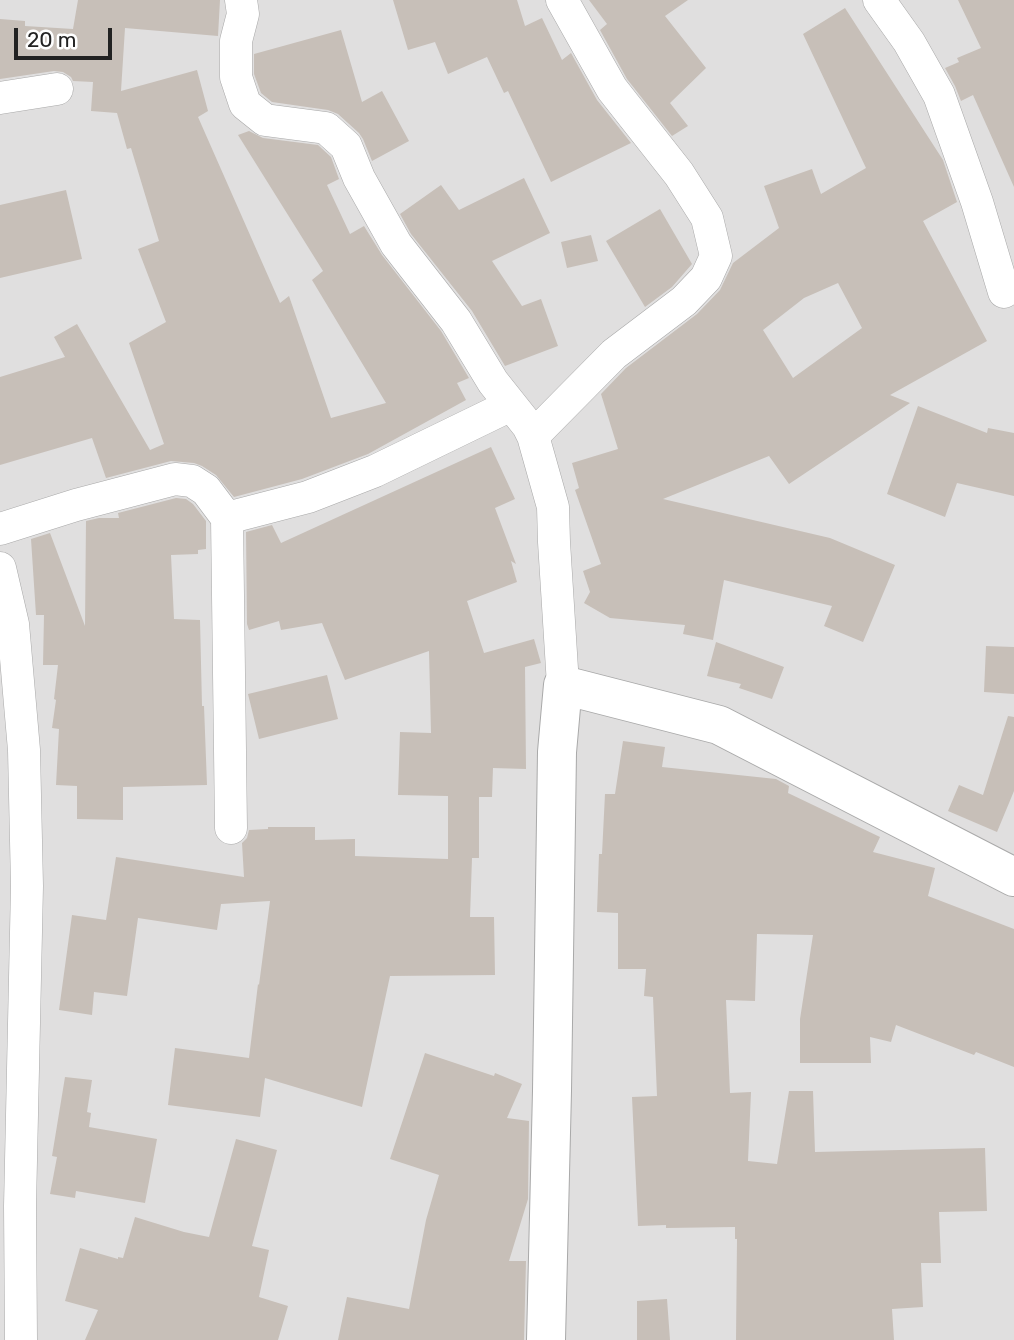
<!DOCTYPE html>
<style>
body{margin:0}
#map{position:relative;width:1014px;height:1340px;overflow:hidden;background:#f2efe9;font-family:Rubik,sans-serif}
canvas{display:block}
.scale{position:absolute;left:14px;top:28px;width:98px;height:32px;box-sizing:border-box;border:4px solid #222;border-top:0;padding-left:9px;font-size:21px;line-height:24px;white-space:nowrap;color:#222;-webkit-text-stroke:5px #fff;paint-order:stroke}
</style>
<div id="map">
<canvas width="1014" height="1340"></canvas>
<div class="scale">20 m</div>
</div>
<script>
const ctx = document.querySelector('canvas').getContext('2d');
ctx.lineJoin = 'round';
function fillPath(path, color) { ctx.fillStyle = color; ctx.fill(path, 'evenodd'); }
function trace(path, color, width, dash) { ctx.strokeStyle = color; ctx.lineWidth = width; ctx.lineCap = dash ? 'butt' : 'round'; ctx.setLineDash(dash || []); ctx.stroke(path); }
fillPath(new Path2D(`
 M 0,0 L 1014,0 L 1014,1340 L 0,1340 Z`), '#e0dfdf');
fillPath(new Path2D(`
 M 78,0 L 220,0 L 218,36 L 125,28 L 121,91 L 197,70 L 208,111 L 198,117 L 280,303 L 289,296 L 331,418 L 386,403 L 312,280 L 323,271 L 238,135 L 249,131 L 263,138 L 318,145 L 331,157 L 339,179 L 327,185 L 350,234 L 364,226 L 382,255 L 441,331 L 469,378 L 457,383 L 466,400 L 368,454 L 302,479 L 234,497 L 216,475 L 202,466 L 194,463 L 171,461 L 106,478 L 92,438 L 0,465 L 0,377 L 65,357 L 54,337 L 77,324 L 150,450 L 164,444 L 129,343 L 166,322 L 138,249 L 159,241 L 131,148 L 127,149 L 117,113 L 91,111 L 93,82 L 73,81 L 71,77 L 63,72 L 54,71 L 0,79 L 0,19 L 25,21 L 25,26 L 73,29 Z
 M 393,0 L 517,0 L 525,26 L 542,18 L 562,60 L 571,53 L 597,100 L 631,143 L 551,182 L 508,91 L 504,93 L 487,57 L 448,74 L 435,42 L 408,50 Z
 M 589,0 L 688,0 L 665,16 L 706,68 L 670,103 L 688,126 L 672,136 L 627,79 L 600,30 L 607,24 Z
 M 958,0 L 1014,0 L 1014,187 L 973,95 L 961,101 L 955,86 L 945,68 L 959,62 L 957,58 L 981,48 Z
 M 845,8 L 943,160 L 957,202 L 923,221 L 987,341 L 890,395 L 910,403 L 789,484 L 769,456 L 663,499 L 830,538 L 895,565 L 863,642 L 824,626 L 832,606 L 724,580 L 713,640 L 683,634 L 685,625 L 610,618 L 584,603 L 590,592 L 583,571 L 601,564 L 575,490 L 579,488 L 572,463 L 618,449 L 601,394 L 626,368 L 697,314 L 720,290 L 733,263 L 779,228 L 764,186 L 812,169 L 821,194 L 866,168 L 803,34 ZM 838,283 L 862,328 L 793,378 L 763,330 L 804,298 Z
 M 341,30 L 362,102 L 382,91 L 409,141 L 372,161 L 363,139 L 359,133 L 338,114 L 328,110 L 272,102 L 261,93 L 254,74 L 254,54 Z
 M 524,178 L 550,233 L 492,261 L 522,306 L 541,299 L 558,346 L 505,366 L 472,311 L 411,234 L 400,214 L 441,185 L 459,210 Z
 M 66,190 L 82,259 L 0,278 L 0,205 Z
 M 660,209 L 692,264 L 672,287 L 645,307 L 606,241 Z
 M 591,235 L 598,261 L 567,268 L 561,242 Z
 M 918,406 L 987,433 L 988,428 L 1014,433 L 1014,496 L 957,483 L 945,517 L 887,494 Z
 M 491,447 L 515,499 L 495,508 L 516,564 L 511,561 L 517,582 L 467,601 L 484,653 L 534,639 L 541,663 L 525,667 L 526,769 L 493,768 L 492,797 L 479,797 L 479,858 L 472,858 L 470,917 L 494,917 L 495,975 L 390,976 L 362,1107 L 265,1078 L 260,1117 L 168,1105 L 175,1048 L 249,1058 L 258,984 L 259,985 L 270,901 L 221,904 L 217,930 L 138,918 L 127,996 L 94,992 L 92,1015 L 59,1010 L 72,915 L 106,920 L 116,857 L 244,877 L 242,843 L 247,838 L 249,830 L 268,829 L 268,827 L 315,827 L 315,840 L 355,839 L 355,856 L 448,859 L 448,796 L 398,795 L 400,732 L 431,733 L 429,651 L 345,680 L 322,623 L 281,630 L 279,621 L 249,630 L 247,624 L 246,532 L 272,525 L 281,543 Z
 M 176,498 L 186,499 L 193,504 L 206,521 L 206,549 L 198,550 L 198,554 L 171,555 L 174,619 L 200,620 L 202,706 L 204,706 L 207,785 L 123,787 L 123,820 L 77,819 L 77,786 L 56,785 L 59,729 L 52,728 L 56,700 L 54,699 L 58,665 L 43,665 L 44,615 L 36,615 L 31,539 L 50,533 L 85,626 L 86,521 L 99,518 L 119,518 L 118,513 Z
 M 716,642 L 784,667 L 772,699 L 739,688 L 741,684 L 707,676 Z
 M 986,646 L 1014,647 L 1014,694 L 984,692 Z
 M 327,675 L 338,719 L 259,739 L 248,694 Z
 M 1008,716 L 1014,717 L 1014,791 L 997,832 L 948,811 L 959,785 L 983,795 Z
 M 623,741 L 665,747 L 662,767 L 776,779 L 789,786 L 788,793 L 880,837 L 873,852 L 935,868 L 928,896 L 1014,929 L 1014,1067 L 976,1052 L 974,1055 L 896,1025 L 891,1042 L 870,1037 L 871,1063 L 800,1063 L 800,1019 L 813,935 L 757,934 L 755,1001 L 726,1000 L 730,1093 L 751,1092 L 748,1161 L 777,1164 L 789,1091 L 813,1091 L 815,1152 L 985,1148 L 987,1211 L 939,1212 L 941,1263 L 921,1263 L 923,1307 L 892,1309 L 894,1340 L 736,1340 L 737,1239 L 735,1239 L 735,1227 L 666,1228 L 666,1225 L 638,1226 L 632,1097 L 657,1096 L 653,997 L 644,996 L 646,969 L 618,969 L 618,913 L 597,912 L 599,854 L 602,854 L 605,794 L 615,794 Z
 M 425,1053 L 494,1076 L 495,1073 L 522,1084 L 507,1118 L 529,1121 L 528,1199 L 509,1261 L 526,1261 L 524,1340 L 338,1340 L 347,1297 L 409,1309 L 426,1220 L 439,1175 L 390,1159 Z
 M 65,1077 L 92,1080 L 87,1112 L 91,1113 L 89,1127 L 157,1139 L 145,1203 L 76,1191 L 75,1198 L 50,1194 L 57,1157 L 52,1156 Z
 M 236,1139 L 277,1150 L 252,1246 L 269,1250 L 259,1297 L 288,1306 L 278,1340 L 85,1340 L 98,1310 L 65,1301 L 80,1248 L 118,1259 L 118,1257 L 123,1258 L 135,1217 L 184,1232 L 209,1237 Z
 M 667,1299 L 670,1340 L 637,1340 L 637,1301 Z`), '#c7bfb8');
const minor = new Path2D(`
 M 241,0 L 243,14 L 236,41 L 236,77 L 245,104 L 265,120 L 326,128 L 346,146 L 359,178 L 396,244 L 456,321 L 493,382 L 528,426 L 533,436
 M 562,0 L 612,89 L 679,174 L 707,218 L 716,256 L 706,278 L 684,301 L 614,354 L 533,436 L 553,507 L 554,542 L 563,685
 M 879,0 L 909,42 L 939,95 L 977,202 L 1004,292
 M 0,98 L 57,89
 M 227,518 L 231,828
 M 0,529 L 76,505 L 175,479 L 192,481 L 206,490 L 227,518 L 308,497 L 375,471 L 511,405
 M 0,568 L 13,624 L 24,750 L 27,886 L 20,1206 L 21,1340`);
const tertiary = new Path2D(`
 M 546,1340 L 552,1091 L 557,752 L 563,685 L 719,725 L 1014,877`);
trace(minor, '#a9a9a9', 33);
trace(tertiary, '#a9a9a9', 40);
trace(minor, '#fff', 32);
trace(tertiary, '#fff', 38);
</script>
